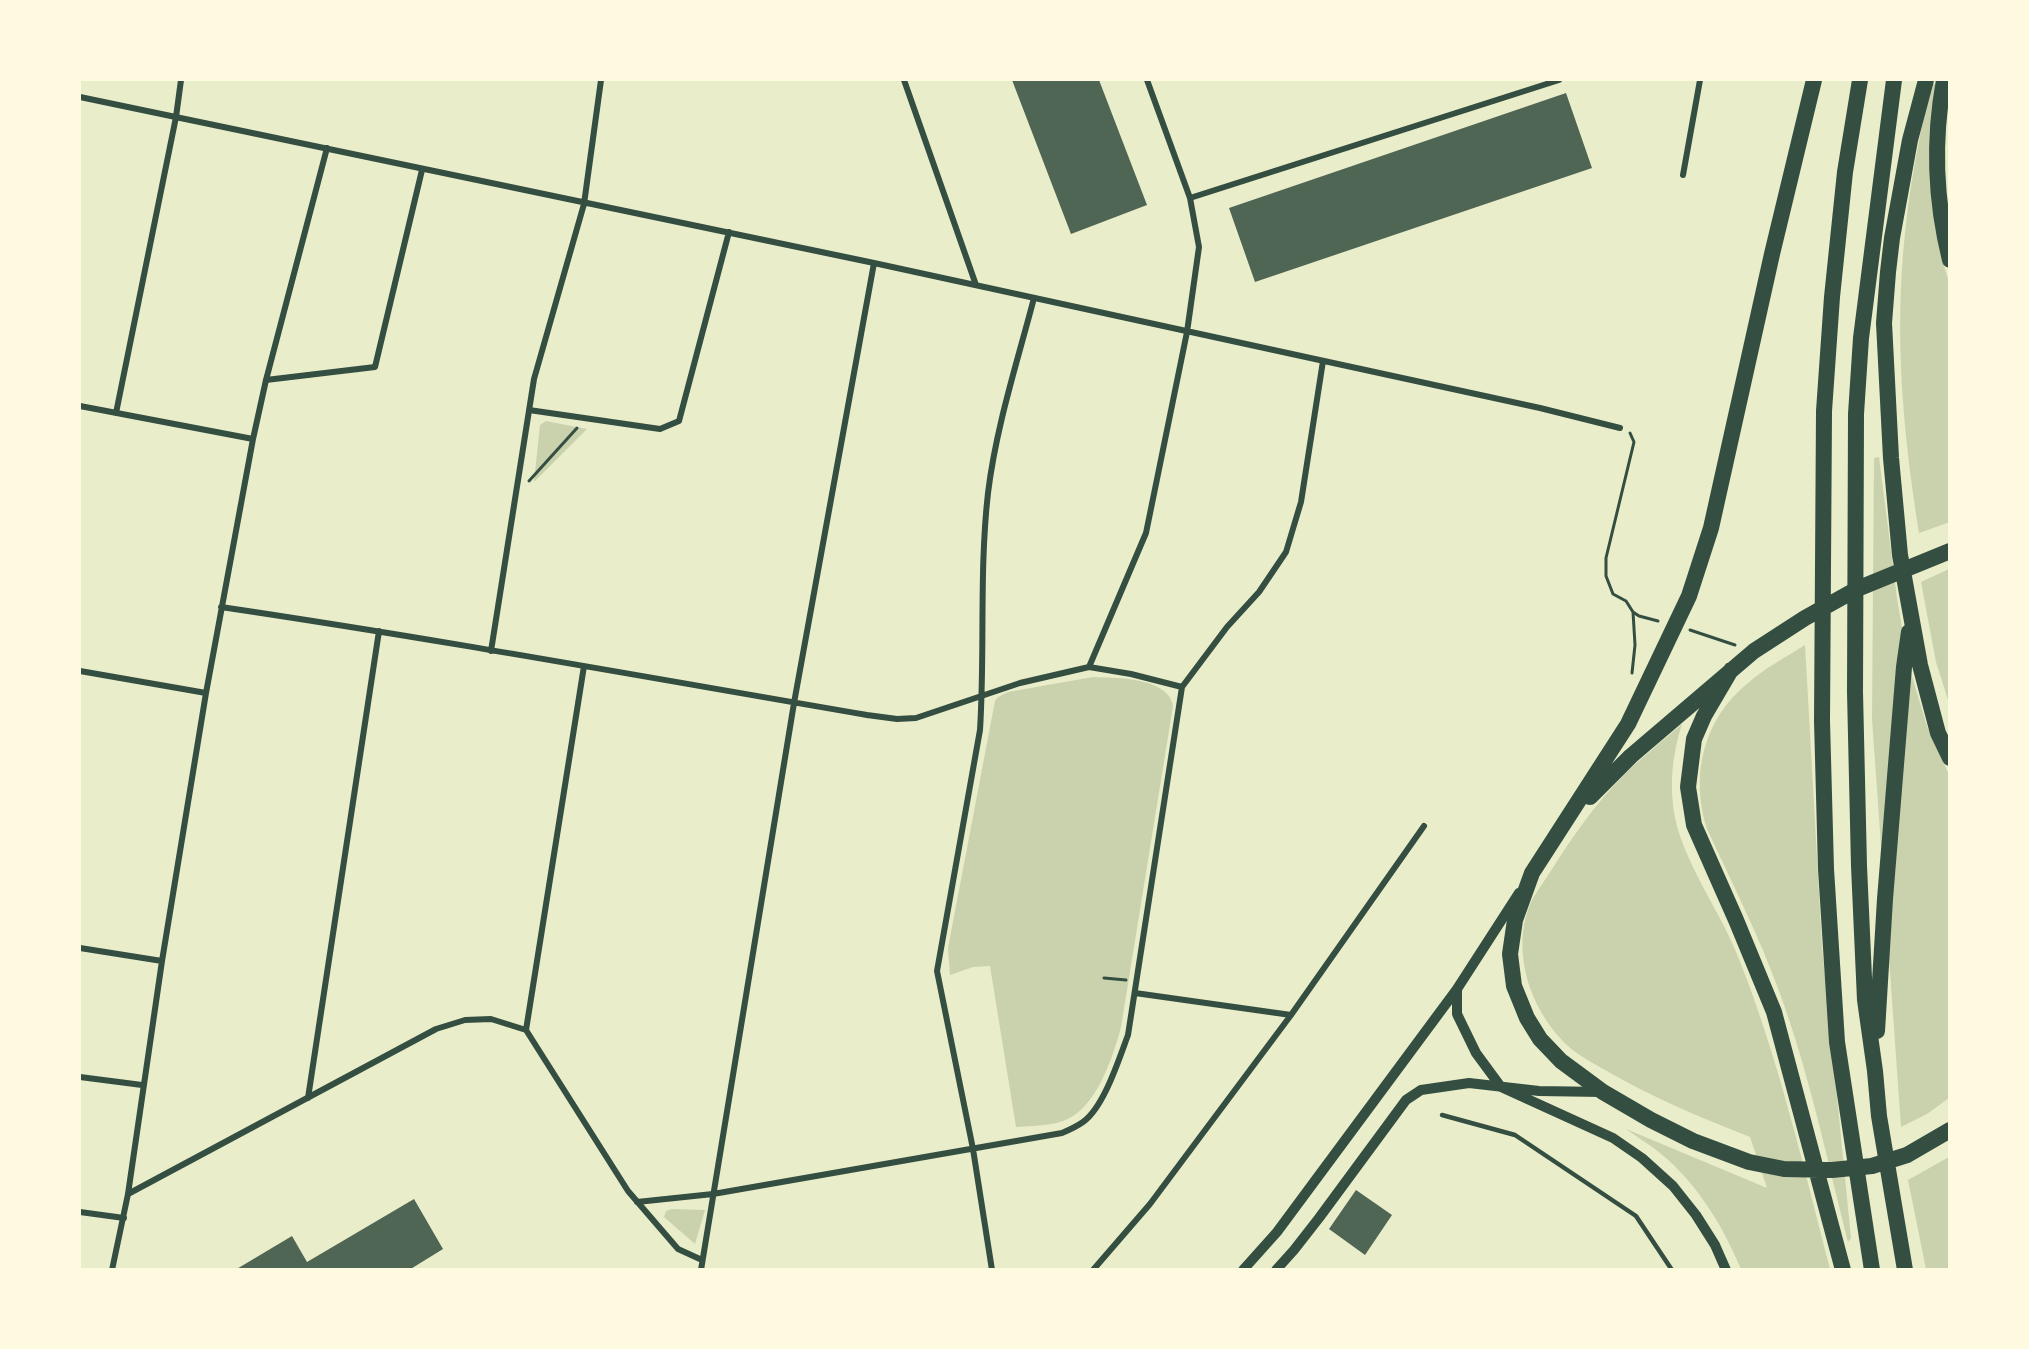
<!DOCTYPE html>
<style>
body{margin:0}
#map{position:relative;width:2029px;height:1349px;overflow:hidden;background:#e9edc9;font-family:"PT Sans",sans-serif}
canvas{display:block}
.frame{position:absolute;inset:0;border:81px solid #fefae0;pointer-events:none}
</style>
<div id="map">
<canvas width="2029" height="1349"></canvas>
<div class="frame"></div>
</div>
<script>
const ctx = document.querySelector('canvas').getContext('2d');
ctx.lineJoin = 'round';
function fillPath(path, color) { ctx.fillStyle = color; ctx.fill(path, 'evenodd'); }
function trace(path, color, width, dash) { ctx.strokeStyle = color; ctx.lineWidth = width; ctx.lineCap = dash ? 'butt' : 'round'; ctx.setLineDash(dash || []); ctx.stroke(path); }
fillPath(new Path2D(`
 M 1931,84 L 1935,84 L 1942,260 L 1950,285 L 1950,522 L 1919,533 C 1903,432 1894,336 1905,233 C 1910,183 1920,133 1931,84 Z
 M 546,421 L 587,429 L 534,482 L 540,425 Z
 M 1879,457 L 1897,598 L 1908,663 L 1927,726 L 1950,777 L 1949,1098 L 1927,1114 L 1901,1127 L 1872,719 L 1874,458 Z
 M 1949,569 L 1949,703 L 1936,662 L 1921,582 Z
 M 1805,645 L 1822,946 L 1851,1238 L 1848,1242 C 1827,1159 1809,1072 1779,991 C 1759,936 1732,883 1707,829 C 1690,776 1703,719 1748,683 C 1765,668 1786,657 1805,645 Z
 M 1093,677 C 1115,678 1169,677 1173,706 L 1121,1027 C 1113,1057 1096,1110 1063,1121 C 1048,1126 1031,1126 1016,1127 L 990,966 L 973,967 L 950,975 L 948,948 L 995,701 L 998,697 L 1008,692 Z
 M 1682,724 C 1672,756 1669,785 1675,818 C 1685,865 1722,914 1739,959 C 1779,1060 1803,1165 1830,1269 L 1741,1269 C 1723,1226 1697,1183 1660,1153 C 1649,1144 1637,1137 1626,1129 L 1767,1188 L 1750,1137 C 1700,1117 1651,1097 1605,1070 C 1595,1064 1583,1058 1574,1051 C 1532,1017 1508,951 1532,900 C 1538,889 1546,879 1552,869 C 1573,836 1596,803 1624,775 C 1642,757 1663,741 1682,724 Z
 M 1949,1157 L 1949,1269 L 1926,1269 L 1908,1180 Z
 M 672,1209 L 705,1210 L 695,1244 L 664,1217 L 666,1211 Z`), '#cad2ad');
fillPath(new Path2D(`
 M 1012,80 L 1099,80 L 1147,205 L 1071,234 Z
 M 1566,93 L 1592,168 L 1255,282 L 1229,208 Z
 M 1356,1190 L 1392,1215 L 1365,1255 L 1329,1229 Z
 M 414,1199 L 443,1249 L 409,1270 L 235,1270 L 292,1236 L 307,1262 Z`), '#4f6655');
trace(new Path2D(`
 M 1630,433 L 1634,442 L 1606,558 L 1606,576 L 1613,594 L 1626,601 L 1633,612 L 1639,616 L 1658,621
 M 529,481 L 577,428
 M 1690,630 L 1735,645
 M 1632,673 L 1635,645 L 1633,612
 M 1104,978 L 1126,980`), '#344e41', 3);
trace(new Path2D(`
 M 1442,1115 L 1515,1135 L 1636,1216 L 1672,1270`), '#344e41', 4.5);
trace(new Path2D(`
 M 904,80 L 976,285
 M 80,97 L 874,263 L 1540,408 L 1620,428
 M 1683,175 L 1700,80
 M 1190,198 L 1559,80
 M 266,380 L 375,367 L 422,170
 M 80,406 L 253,439
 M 529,410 L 660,429 L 679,421 L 729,232
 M 116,413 L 176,117 L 181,80
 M 221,607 C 437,639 651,678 867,715 L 897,719 L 916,718 L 1020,683 L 1089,667 L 1131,674 L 1182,687
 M 491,651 L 534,379 L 584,204 L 601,80
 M 1089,667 L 1146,533 L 1187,332 L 1199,247 L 1190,198 L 1147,80
 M 80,671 L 206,693
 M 80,948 L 162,961
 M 1135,993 L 1291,1015
 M 526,1030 L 584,666
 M 80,1077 L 142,1085
 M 308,1098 L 379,631
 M 128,1194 L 436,1029 L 465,1020 L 491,1019 L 526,1030 L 628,1191 L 678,1249 L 702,1260
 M 637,1202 L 713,1194 L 1062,1133 C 1069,1130 1076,1127 1083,1122 C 1104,1107 1119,1059 1128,1035 L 1182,687 L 1227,627 L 1259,592 L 1286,552 L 1301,502 L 1323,361
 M 80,1212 L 124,1218
 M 112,1270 L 128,1194 L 162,961 L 206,693 L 253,439 L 266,380 L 327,148
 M 701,1270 L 794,703 L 874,263
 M 992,1270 L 973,1149 L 937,971 L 980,730 C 985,651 979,572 988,493 C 996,427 1017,363 1034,298
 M 1093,1270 L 1150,1204 L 1291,1015 L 1424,826`), '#344e41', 6);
trace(new Path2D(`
 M 1457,989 L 1457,1014 L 1476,1053 L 1501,1087 L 1613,1138 L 1642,1158 L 1673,1186 L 1696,1215 L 1715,1245 L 1726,1270
 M 1243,1270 L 1277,1232 L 1457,989 L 1519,893
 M 1276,1270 L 1294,1250 L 1319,1218 L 1406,1100 L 1421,1090 L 1469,1083 L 1539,1091 L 1602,1092`), '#344e41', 10);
trace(new Path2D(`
 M 1814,80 L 1772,254 L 1711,528 L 1689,596 L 1628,724 L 1532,873 L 1515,920 L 1510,954 L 1514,986 L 1527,1018 L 1540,1039 L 1561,1061 L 1603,1092 L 1651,1120 L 1693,1141 L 1749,1162 L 1784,1169 L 1832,1170 L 1872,1166 L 1907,1155 L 1950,1130
 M 1860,80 L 1845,172 L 1832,297 L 1824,411 L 1822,721 L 1826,869 L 1837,1042 L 1872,1270
 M 1894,80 L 1861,338 L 1856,414 L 1855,692 L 1859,866 L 1865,1000 L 1875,1071 L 1879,1116 L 1905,1270
 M 1926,80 L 1910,140 L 1892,238 L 1888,272 L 1884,323 L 1891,458 L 1900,555 L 1920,665 L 1938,733 L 1950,758
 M 1944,80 C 1933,140 1935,200 1950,260
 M 1731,670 L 1704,716 L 1694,739 L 1688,787 L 1694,825 L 1736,920 L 1774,1012 L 1843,1270
 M 1590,797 L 1631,756 L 1754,651 L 1805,618 L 1857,589 L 1950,551
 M 1877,1031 L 1885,899 L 1904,667 L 1909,632`), '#344e41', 16);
</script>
